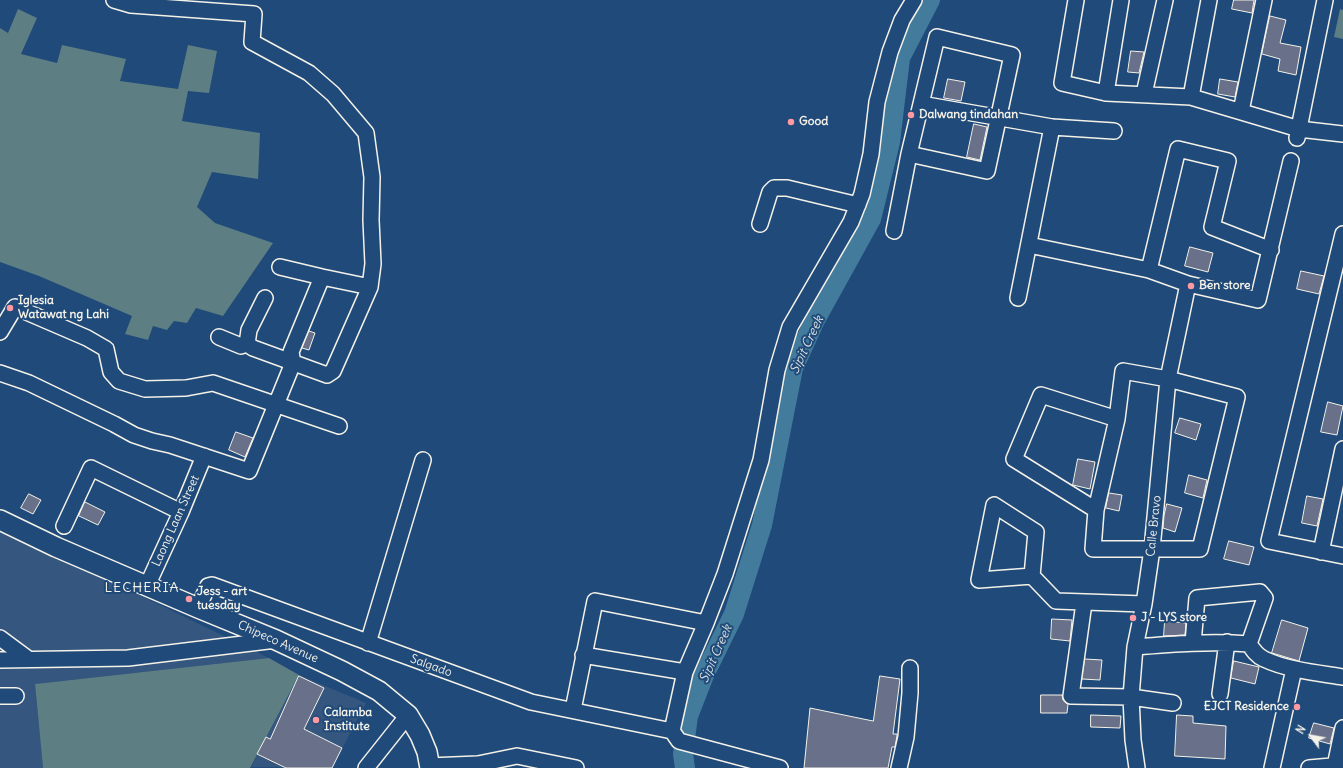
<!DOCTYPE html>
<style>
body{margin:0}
#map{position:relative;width:1343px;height:768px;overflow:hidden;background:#1f4a7a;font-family:Delius,sans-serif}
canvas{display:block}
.north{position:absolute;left:1291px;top:716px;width:40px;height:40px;-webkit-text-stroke:3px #1f4a7a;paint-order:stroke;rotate:302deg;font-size:11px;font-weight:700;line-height:16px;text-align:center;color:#f4f1e8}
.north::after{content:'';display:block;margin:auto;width:14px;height:18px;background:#f4f1e8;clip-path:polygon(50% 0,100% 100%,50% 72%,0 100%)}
</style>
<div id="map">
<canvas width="1343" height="768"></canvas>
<div class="north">N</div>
</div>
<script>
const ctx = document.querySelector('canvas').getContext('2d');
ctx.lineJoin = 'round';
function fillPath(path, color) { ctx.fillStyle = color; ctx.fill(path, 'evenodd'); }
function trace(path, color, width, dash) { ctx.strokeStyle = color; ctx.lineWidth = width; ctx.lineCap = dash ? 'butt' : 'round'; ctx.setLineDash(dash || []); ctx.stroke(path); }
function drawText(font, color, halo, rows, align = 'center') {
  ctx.font = font + ' Delius,sans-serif'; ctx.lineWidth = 4; ctx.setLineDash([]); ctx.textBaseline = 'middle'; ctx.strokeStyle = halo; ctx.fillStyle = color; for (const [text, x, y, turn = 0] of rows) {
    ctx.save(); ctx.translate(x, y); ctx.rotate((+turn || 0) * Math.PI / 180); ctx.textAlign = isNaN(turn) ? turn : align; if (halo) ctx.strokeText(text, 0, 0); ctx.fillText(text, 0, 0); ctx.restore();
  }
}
fillPath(new Path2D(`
 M 0,527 L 269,658 L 35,684 L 43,768 L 0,768 Z
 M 299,675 L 366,703 L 332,768 L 251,767 Z`), '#35567e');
fillPath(new Path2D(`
 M 18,9 L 37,18 L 21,54 L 57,63 L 62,45 L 126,59 L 120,81 L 178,89 L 188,45 L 217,51 L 209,93 L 188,91 L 182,121 L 260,133 L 258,179 L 212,172 L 197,207 L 215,223 L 273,243 L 223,316 L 196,308 L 187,323 L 174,321 L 167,330 L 153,326 L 148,340 L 125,334 L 132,316 L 39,276 L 0,262 L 0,28 L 8,33 Z
 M 1340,9 L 1343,10 L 1343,39 L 1334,37 Z
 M 269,658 L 299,675 L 250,768 L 43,768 L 35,684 Z`), '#5d7e82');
trace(new Path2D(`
 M 685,768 L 683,754 L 688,716 L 704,675 L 734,614 L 762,525 L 793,368 L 814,322 L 871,219 L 890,142 L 900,58 L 930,0`), '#437b9d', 20);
const building = new Path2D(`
 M 1234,0 L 1254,0 L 1252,13 L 1232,9 Z
 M 1270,16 L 1286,20 L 1280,43 L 1301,47 L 1296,75 L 1278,71 L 1280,59 L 1262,54 Z
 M 1131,51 L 1144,52 L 1139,73 L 1128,72 Z
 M 948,79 L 965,82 L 961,101 L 944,98 Z
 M 1220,79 L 1238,82 L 1235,97 L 1218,94 Z
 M 974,124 L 987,127 L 980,160 L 967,157 Z
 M 1190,247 L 1213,253 L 1208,272 L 1185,266 Z
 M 1301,271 L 1324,276 L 1319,294 L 1297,289 Z
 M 309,331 L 315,333 L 309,350 L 302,348 Z
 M 1328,402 L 1343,406 L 1337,435 L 1321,432 Z
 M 1180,418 L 1201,424 L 1196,440 L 1175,433 Z
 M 236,432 L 253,438 L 245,457 L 229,450 Z
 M 1078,459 L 1095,462 L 1090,489 L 1073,485 Z
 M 1189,475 L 1207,480 L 1203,498 L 1185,493 Z
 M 1109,493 L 1122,495 L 1119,511 L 1106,508 Z
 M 29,494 L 41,500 L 33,514 L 21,508 Z
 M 1307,496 L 1323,499 L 1317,526 L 1302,523 Z
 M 85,502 L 105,512 L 98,525 L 79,516 Z
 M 1167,504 L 1182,508 L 1175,532 L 1163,528 L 1164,516 Z
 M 1229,541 L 1254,547 L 1249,565 L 1224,559 Z
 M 1052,619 L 1072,620 L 1070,641 L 1051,639 Z
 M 1282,620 L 1308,628 L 1299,661 L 1272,653 Z
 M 1165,621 L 1186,623 L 1185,635 L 1164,636 Z
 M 1085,659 L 1102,660 L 1100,680 L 1082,679 Z
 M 1234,661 L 1259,667 L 1255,684 L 1231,678 Z
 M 299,676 L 324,688 L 304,729 L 342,748 L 332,768 L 286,768 L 257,754 L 266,737 L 270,739 Z
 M 880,676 L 900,679 L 893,734 L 897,734 L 897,736 L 895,747 L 892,747 L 888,768 L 804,768 L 810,708 L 873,721 Z
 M 1041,695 L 1062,695 L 1063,700 L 1068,704 L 1067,713 L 1041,713 Z
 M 1091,715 L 1121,716 L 1120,728 L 1091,727 Z
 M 1177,715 L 1193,716 L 1193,723 L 1226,726 L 1225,759 L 1175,756 Z
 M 1314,723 L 1334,728 L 1330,744 L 1309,738 Z`);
fillPath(building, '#687189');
trace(building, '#f4f1e8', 1);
const minor = new Path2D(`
 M 114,0 L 131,5 L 254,14 L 252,42 L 309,73 L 333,94 L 366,133 L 372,177 L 371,220 L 373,264 L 370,287 L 333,371 L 327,375 L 253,348 L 247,344 L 241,346 L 219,337
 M 1076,0 L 1062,83 L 1106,93 L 1191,97 L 1299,129 L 1343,134
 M 1106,93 L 1121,0
 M 1144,94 L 1165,0
 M 1191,97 L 1209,0
 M 921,104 L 1052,127 L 1018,298
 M 1241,111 L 1264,0
 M 1052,127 L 1114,131
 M 1297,138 L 1325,0
 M 760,224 L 770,192 L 774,188 L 787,188 L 858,205
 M 894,231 L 909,154 L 937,37 L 1012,55 L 987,171 L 909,154
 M 1343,234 L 1269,541 L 1343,556
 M 1029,245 L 1149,270 L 1188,284 L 1258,300 L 1291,161
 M 280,267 L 322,277 L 370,287
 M 1149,270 L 1178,149 L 1228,161 L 1212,227 L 1271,250
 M 0,332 L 15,307 L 87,338 L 106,349 L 111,372 L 119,381 L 145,389 L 186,388 L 213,383 L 339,426
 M 247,344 L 249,330 L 265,298
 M 1123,371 L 1168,379 L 1237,397 L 1200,549 L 1093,549 L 1096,510 L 1117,419 Z
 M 0,373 L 29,383 L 114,424 L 134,435 L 152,441 L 170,445 L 249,471 L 293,363 L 291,352 L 322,277
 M 1096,510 L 1014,459 L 1041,395 L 1117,419
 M 64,526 L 91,468 L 181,512
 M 1321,552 L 1343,449
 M 1032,576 L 1036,532 L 994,505 L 979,580 L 1032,576 L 1056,601 L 1144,604
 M 147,586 L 181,512 L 204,456
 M 1084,603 L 1071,696 L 1131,697 L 1173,703
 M 198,608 L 208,586 L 212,585 L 531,702 L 672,731 L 679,741 L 780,768
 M 0,638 L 27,658
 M 368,643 L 423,460
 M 1193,643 L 1197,598 L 1260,592 L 1265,598 L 1249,644 C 1253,650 1257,656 1264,659 C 1287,670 1318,673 1343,677
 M 1135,647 C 1173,644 1211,641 1249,644
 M 583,655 L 685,672
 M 0,660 L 128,658 L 276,640
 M 1220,694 L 1227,642
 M 0,696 L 16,696
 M 573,710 L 595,601 L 706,623
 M 672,731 L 685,672 L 706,623 L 725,574 L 761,460 L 777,370 L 790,327 L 851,222 L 862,194 L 871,154 L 877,102 L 890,52 L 902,20 L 914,0
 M 429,766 L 478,764 L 517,756 L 576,768
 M 1335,766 L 1343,728
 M 366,768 L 408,715
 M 899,768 L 906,737 L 910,693 L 910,668
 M 1137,768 L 1133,740 L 1131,697 L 1135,647 L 1144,604 L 1152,549 L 1168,379 L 1188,284
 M 1272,768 L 1294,669
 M 1309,768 L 1343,765`);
const major = new Path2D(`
 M 0,520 L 56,547 L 198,608 L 276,640 L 342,671 L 379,691 L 408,715 L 420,735 L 427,752 L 430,768`);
trace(minor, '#f4f1e8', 18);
trace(major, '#f4f1e8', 22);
trace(minor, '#1f4a7a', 15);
trace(major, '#1f4a7a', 19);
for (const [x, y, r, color] of [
 [911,115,4,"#ff9aa2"],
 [791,122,4,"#ff9aa2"],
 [1191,286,4,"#ff9aa2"],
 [10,308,4,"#ff9aa2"],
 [189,599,4,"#ff9aa2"],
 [1133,618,4,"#ff9aa2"],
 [1297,707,4,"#ff9aa2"],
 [316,720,4,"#ff9aa2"]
]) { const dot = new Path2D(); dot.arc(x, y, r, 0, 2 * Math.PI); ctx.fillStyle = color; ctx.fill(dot); trace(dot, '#1f4a7a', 1.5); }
drawText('bold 12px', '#f4f1e8', '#1f4a7a', [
 ["Dalwang tindahan",919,115],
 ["Good",799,122],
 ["Ben store",1199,286],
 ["Iglesia",18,301],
 ["Watawat ng Lahi",18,315],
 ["Jess - art",197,592],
 ["tuesday",197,606],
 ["J - LYS store",1141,618],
 ["EJCT Residence",1289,707,"right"],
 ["Calamba",324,713],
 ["Institute",324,727]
], 'left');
drawText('12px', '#f4f1e8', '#1f4a7a', [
 ["Laong Laan Street",176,521,-66],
 ["Calle Bravo",1154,526,-84],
 ["Chipeco Avenue",278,642,24],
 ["Salgado",431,666,20]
]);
drawText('italic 13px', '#d9dfdd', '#1f4a7a', [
 ["Sipit Creek",807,345,-65],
 ["Sipit Creek",716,654,-66]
]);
ctx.letterSpacing = '1px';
drawText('14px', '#f4f1e8', '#1f4a7a', [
 ["LECHERIA",142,588]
]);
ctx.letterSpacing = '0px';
</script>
